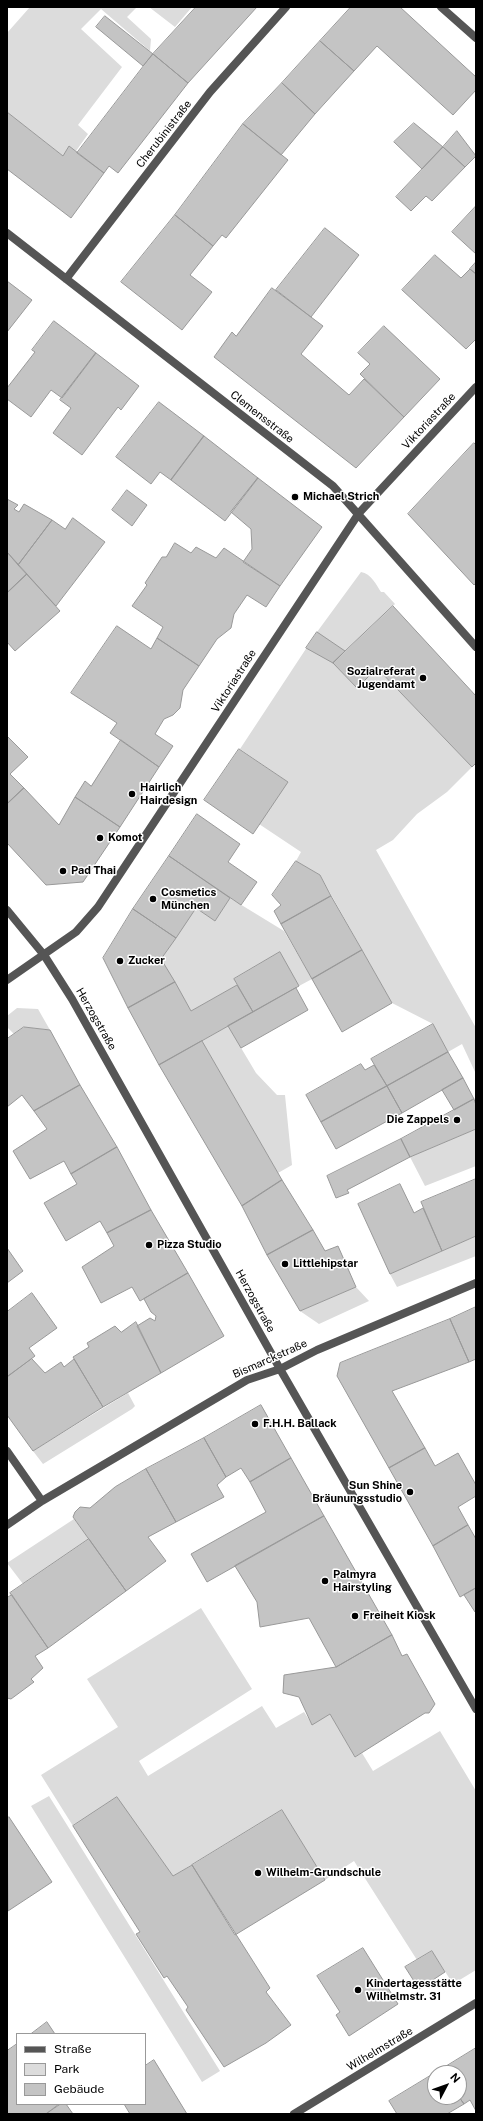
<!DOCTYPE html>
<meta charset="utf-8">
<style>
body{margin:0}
#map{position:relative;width:483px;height:2121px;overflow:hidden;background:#fff;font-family:"Public Sans",sans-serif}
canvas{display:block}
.frame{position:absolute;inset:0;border:8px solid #000;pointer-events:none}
.legend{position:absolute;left:16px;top:2033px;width:130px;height:72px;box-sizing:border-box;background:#fff;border:1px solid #999;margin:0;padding:5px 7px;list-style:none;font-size:12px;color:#000}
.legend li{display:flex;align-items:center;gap:8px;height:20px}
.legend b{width:20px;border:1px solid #999}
.north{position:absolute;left:427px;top:2065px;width:40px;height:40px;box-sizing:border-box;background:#fff;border:1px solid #999;border-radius:50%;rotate:49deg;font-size:11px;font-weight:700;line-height:16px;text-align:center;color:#000}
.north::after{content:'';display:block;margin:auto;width:14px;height:18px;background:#000;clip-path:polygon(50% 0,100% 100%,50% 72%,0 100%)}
</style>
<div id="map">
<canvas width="483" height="2121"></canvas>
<div class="frame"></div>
<ul class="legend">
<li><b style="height:5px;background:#555"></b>Straße</li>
<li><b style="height:11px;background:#dcdcdc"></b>Park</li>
<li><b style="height:11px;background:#c4c4c4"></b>Gebäude</li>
</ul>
<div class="north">N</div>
</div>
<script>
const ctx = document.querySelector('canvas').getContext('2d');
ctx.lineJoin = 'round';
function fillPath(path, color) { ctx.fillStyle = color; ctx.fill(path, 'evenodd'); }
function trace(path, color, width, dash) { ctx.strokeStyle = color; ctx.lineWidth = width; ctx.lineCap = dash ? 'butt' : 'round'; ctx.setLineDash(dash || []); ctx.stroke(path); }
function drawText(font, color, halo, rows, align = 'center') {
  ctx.font = font + ' "Public Sans",sans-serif'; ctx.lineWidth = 3; ctx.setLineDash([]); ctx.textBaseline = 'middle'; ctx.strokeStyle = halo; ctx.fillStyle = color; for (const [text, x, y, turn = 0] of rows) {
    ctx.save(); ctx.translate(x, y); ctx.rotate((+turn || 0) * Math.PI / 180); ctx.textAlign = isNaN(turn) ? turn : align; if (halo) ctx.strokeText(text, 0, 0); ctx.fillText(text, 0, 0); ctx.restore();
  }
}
fillPath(new Path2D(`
 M 30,7 L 137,7 L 127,17 L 151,39 L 150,51 L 101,9 L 81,29 L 122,67 L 78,125 L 88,134 L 76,151 L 69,147 L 63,156 L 7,112 L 7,33 Z
 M 149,7 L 192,7 L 175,27 Z
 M 361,572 C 371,573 377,586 381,592 L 384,592 L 395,604 L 333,663 L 357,688 L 377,668 L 472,767 L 447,792 L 417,814 L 393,840 L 376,850 L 476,1028 L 476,1074 L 462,1044 L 448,1052 L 433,1024 L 392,1003 L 320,875 L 296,861 L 301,852 L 259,824 L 288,782 L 240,749 L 317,632 Z
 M 230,898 L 284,931 L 312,979 L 299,986 L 280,953 L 234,979 L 237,985 L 191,1011 L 161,959 L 196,908 L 215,921 Z
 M 17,1008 L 38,1009 L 50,1030 L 24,1027 L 14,1034 L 7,1027 L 7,1016 Z
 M 228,1026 L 256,1073 L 277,1095 L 285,1095 L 292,1165 L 278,1173 L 202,1041 Z
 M 476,1129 L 476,1166 L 425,1186 L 410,1157 Z
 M 476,1236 L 476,1256 L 397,1287 L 390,1274 Z
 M 356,1287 L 369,1301 L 319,1324 L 300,1311 Z
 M 128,1393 L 135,1406 L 132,1409 L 43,1464 L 33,1451 Z
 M 74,1519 L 89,1539 L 23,1584 L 7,1563 Z
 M 201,1608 L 252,1689 L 139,1761 L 148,1776 L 262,1706 L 276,1728 L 304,1712 L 312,1724 L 330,1714 L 355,1757 L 362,1753 L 373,1771 L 440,1731 L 476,1791 L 476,1970 L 453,1984 L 432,1951 L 417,1960 L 354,1861 L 325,1880 L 282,1810 L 173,1876 L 117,1798 L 73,1826 L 41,1775 L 118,1727 L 87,1679 Z
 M 49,1796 L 220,2071 L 202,2082 L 31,1806 Z`), '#dcdcdc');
const building = new Path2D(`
 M 196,7 L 257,7 L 188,83 L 153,54 Z
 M 351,7 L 400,7 L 476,77 L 476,90 L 453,115 L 377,46 L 354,71 L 320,41 Z
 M 105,16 L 153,54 L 143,66 L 96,27 Z
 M 320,41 L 354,71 L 315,114 L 282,83 Z
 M 153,54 L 188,83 L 118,173 L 109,166 L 104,173 L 77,153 Z
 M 282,83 L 315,114 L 281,155 L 243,124 Z
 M 7,112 L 63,156 L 69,146 L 104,173 L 71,218 L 7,169 Z
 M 414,123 L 443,147 L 422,169 L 394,142 Z
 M 243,124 L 288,160 L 226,238 L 222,235 L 213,246 L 175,215 Z
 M 457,131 L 476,156 L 465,167 L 443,147 Z
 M 443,147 L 465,167 L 432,201 L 426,196 L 411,211 L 396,197 Z
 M 476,206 L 476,254 L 452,232 Z
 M 175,215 L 213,246 L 190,275 L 212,292 L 182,330 L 121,282 Z
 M 325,228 L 359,255 L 311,317 L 276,290 Z
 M 435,255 L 461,278 L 470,269 L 476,274 L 476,339 L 466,349 L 402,290 Z
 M 476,262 L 476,274 L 470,269 Z
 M 7,281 L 32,300 L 7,332 Z
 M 272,288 L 323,326 L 301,354 L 349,395 L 364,379 L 404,417 L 356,468 L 214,357 L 232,332 L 236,336 Z
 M 54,321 L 96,353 L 62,398 L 51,390 L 31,417 L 7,399 L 7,388 L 35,352 L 32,350 Z
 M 384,326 L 440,379 L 404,417 L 360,374 L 370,364 L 358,353 Z
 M 96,353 L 139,386 L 121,410 L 118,407 L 82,455 L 53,433 L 71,408 L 60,400 Z
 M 159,402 L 204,436 L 171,480 L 160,472 L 151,484 L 116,457 Z
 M 204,436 L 258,478 L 225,521 L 171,480 Z
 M 474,443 L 476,445 L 476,583 L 474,585 L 408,514 Z
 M 258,478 L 322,527 L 280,586 L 243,562 L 252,549 L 251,529 L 231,512 Z
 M 127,490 L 147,505 L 132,526 L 112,510 Z
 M 7,499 L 18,505 L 14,509 L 19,512 L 24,504 L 52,520 L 18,565 L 7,552 Z
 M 73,518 L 105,542 L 56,606 L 18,565 L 52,520 L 65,529 Z
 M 175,543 L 191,553 L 196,547 L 216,558 L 224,548 L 280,586 L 266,607 L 247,595 L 234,614 L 231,628 L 217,639 L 199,666 L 157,638 L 163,627 L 132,606 L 147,585 L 145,583 L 162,557 L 166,557 Z
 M 7,552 L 27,574 L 7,593 Z
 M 27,574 L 60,611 L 15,651 L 7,642 L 7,593 Z
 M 393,606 L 476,696 L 476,763 L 472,767 L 377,668 L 357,688 L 333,663 Z
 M 117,626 L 151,649 L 157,638 L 199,666 L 183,690 L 180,708 L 173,715 L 164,719 L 155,734 L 173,746 L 159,767 L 110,733 L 117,723 L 71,693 Z
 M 317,632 L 345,651 L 333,663 L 306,648 Z
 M 7,736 L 28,757 L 10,774 L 24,788 L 7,804 Z
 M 121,740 L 159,767 L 120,827 L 75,797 L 85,781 L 91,786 Z
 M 239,749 L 288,782 L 253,834 L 204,800 Z
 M 24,788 L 59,825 L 75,797 L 120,827 L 83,882 L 46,885 L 7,843 L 7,804 Z
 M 197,814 L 240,844 L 228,862 L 257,882 L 241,905 L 169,856 Z
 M 169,856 L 230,898 L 215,921 L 196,908 L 176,938 L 133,909 Z
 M 296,861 L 320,875 L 331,896 L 281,924 L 274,911 L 281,905 L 272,895 Z
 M 331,896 L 362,950 L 312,979 L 281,924 Z
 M 133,909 L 176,938 L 161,959 L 175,982 L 128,1008 L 103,958 Z
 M 362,950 L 392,1003 L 342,1032 L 312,979 Z
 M 280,952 L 299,986 L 253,1012 L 234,979 Z
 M 175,982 L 191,1011 L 237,985 L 253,1012 L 159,1065 L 128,1008 Z
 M 296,988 L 308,1010 L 241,1048 L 228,1026 Z
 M 433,1024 L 448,1052 L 387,1086 L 371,1059 Z
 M 24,1027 L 50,1030 L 80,1085 L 34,1111 L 22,1095 L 7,1107 L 7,1039 Z
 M 202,1041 L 282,1180 L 242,1206 L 159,1065 Z
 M 448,1052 L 463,1078 L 402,1113 L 387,1086 Z
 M 361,1064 L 365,1070 L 374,1065 L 387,1086 L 321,1122 L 306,1095 Z
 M 463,1078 L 474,1099 L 454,1110 L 442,1090 Z
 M 80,1085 L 117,1147 L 71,1174 L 64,1161 L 30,1179 L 13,1151 L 47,1129 L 34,1111 Z
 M 387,1086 L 402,1113 L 336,1149 L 321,1122 Z
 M 474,1099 L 476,1105 L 476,1129 L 410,1157 L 401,1139 Z
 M 401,1139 L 410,1157 L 347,1190 L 349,1193 L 336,1198 L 327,1176 Z
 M 117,1147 L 151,1210 L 107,1233 L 100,1221 L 66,1241 L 44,1203 L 77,1184 L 71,1174 Z
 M 476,1179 L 476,1236 L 442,1251 L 421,1202 Z
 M 282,1180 L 313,1230 L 267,1255 L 242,1206 Z
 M 400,1184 L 414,1213 L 423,1208 L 442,1251 L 390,1274 L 358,1204 Z
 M 151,1210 L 188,1273 L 140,1301 L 132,1287 L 101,1303 L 82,1267 L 114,1246 L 107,1233 Z
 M 313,1230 L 325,1251 L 338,1246 L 356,1287 L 300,1311 L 267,1255 Z
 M 7,1248 L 23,1271 L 7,1283 Z
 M 188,1273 L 224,1336 L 161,1373 L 137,1326 L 150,1318 L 155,1321 L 156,1316 L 151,1312 L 144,1299 Z
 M 32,1293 L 57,1328 L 29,1348 L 35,1356 L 7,1377 L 7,1312 Z
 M 476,1307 L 476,1359 L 469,1362 L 450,1319 Z
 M 450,1319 L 469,1362 L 392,1391 L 425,1448 L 389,1468 L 337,1376 L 340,1363 Z
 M 136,1322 L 161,1373 L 103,1407 L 73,1357 L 89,1347 L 87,1343 L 115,1326 L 121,1332 Z
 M 32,1359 L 45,1373 L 61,1362 L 64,1367 L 74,1359 L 103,1407 L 33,1451 L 7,1415 L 7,1377 Z
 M 261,1405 L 291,1458 L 250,1482 L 241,1468 L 226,1477 L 204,1438 Z
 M 204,1438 L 226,1477 L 217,1485 L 224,1497 L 176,1522 L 146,1469 Z
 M 425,1448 L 435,1466 L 458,1453 L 476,1485 L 476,1496 L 458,1507 L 468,1525 L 433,1546 L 389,1468 Z
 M 291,1458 L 324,1516 L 207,1582 L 191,1554 L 266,1512 L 250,1482 Z
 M 146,1469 L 176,1522 L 148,1537 L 166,1561 L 126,1591 L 73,1517 L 75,1512 L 80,1507 L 90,1508 L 115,1487 Z
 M 324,1516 L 392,1635 L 336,1667 L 309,1618 L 260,1627 L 257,1602 L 235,1566 Z
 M 468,1525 L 476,1539 L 476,1588 L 460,1597 L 433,1546 Z
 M 89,1539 L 126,1591 L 48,1648 L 10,1593 Z
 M 476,1588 L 476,1611 L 475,1612 L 464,1595 Z
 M 12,1595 L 48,1648 L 35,1656 L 43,1668 L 31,1679 L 34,1682 L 11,1699 L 7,1698 L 7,1598 Z
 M 392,1635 L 402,1656 L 407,1654 L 435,1704 L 429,1713 L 425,1713 L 355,1757 L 330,1714 L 312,1725 L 299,1697 L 283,1693 L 284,1675 L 336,1667 Z
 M 117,1797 L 173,1876 L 192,1865 L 270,1988 L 266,1992 L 291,2025 L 266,2043 L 224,2067 L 186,2010 L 188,2007 L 167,1976 L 164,1978 L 136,1934 L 140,1932 L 73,1826 Z
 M 282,1810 L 325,1880 L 235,1935 L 192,1865 Z
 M 9,1817 L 52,1882 L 8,1911 L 7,1819 Z
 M 363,1948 L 398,2004 L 349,2036 L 336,2015 L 340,2012 L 317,1976 Z
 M 432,1951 L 445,1972 L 419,1989 L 405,1967 Z
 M 47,2022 L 55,2034 L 31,2034 Z
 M 17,2044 L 17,2104 L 59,2104 L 46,2114 L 7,2114 L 7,2051 Z
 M 476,2048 L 476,2111 L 470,2100 L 464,2104 L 459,2097 L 459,2073 L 444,2073 L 442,2069 Z
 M 154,2060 L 187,2114 L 130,2114 L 124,2104 L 145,2104 L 145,2066 Z
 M 435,2073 L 435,2097 L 459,2097 L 464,2104 L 447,2114 L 397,2114 L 389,2101 Z
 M 61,2104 L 66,2104 L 73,2114 L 46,2114 Z`);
fillPath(building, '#c4c4c4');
trace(building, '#999', 1);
trace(new Path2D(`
 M 441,7 L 476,38
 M 7,233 L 333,486 L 476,647
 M 66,279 L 210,92 L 286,7
 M 7,910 L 44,955 L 72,999 L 280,1369 L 476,1709
 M 7,980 L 76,932 L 98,907 L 359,513 L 476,387
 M 7,1451 L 42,1501
 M 7,1525 L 42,1501 L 247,1380 L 280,1369 L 317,1350 L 476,1283
 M 294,2114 L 476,2003`), '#555', 8);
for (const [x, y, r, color] of [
 [295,497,4,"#000"],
 [423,678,4,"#000"],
 [132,794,4,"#000"],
 [100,838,4,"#000"],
 [63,871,4,"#000"],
 [153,899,4,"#000"],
 [120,961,4,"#000"],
 [457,1120,4,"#000"],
 [149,1245,4,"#000"],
 [285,1264,4,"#000"],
 [255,1424,4,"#000"],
 [410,1492,4,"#000"],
 [325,1581,4,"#000"],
 [355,1616,4,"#000"],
 [258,1873,4,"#000"],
 [358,1990,4,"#000"]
]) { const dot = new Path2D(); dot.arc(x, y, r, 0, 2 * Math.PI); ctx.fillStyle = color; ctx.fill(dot); trace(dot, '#fff', 1.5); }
drawText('11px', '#000', '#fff', [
 ["Cherubinistraße",164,134,-52],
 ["Clemensstraße",262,417,38],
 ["Viktoriastraße",429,421,-47],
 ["Viktoriastraße",234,681,-57],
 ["Herzogstraße",96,1019,60],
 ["Herzogstraße",255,1301,61],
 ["Bismarckstraße",270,1359,-24],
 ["Wilhelmstraße",380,2049,-31]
]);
drawText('bold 11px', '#000', '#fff', [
 ["Michael Strich",303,497],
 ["Sozialreferat",415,672,"right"],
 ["Jugendamt",415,685,"right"],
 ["Hairlich",140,788],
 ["Hairdesign",140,801],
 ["Komot",108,838],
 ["Pad Thai",71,871],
 ["Cosmetics",161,893],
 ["München",161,906],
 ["Zucker",128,961],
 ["Die Zappels",449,1120,"right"],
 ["Pizza Studio",157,1245],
 ["Littlehipstar",293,1264],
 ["F.H.H. Ballack",263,1424],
 ["Sun Shine",402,1486,"right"],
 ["Bräunungsstudio",402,1499,"right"],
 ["Palmyra",333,1575],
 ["Hairstyling",333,1588],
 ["Freiheit Kiosk",363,1616],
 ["Wilhelm-Grundschule",266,1873],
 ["Kindertagesstätte",366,1984],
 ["Wilhelmstr. 31",366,1997]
], 'left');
</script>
